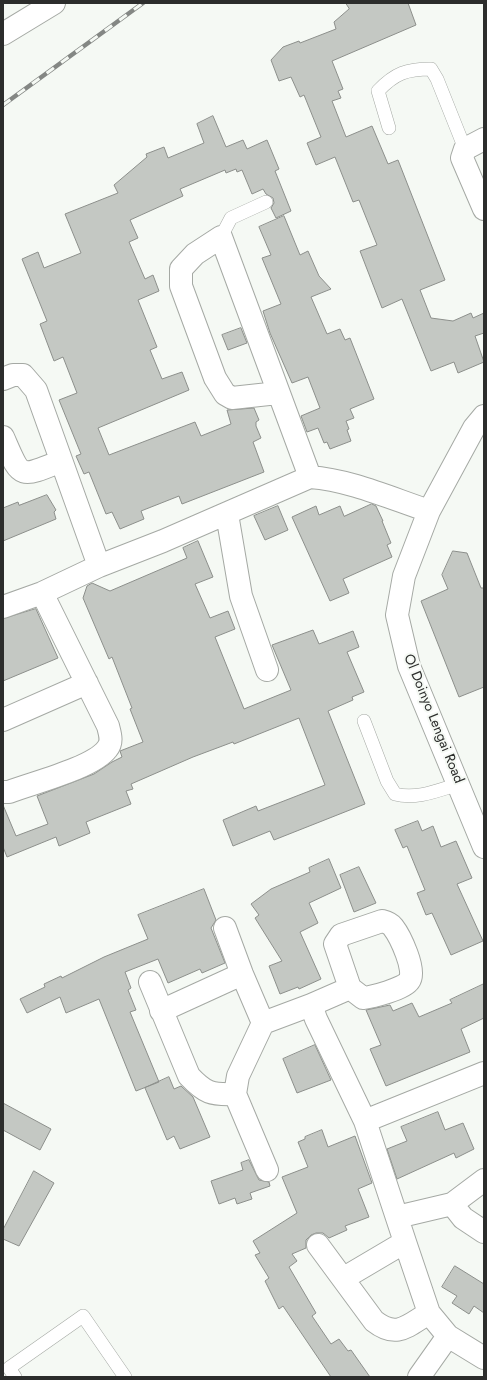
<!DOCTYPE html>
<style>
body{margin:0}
#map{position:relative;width:487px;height:1380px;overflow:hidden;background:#f5f9f4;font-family:Jost,sans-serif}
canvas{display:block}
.frame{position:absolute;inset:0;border:4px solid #2c2d2c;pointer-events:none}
</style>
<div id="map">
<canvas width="487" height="1380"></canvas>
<div class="frame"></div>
</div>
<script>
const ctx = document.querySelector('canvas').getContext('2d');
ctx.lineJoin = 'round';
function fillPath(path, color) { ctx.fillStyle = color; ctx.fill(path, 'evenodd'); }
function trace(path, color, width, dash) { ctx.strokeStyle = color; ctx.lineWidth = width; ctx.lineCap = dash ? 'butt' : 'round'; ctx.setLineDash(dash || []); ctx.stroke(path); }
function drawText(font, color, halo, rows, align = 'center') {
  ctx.font = font + ' Jost,sans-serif'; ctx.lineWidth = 4; ctx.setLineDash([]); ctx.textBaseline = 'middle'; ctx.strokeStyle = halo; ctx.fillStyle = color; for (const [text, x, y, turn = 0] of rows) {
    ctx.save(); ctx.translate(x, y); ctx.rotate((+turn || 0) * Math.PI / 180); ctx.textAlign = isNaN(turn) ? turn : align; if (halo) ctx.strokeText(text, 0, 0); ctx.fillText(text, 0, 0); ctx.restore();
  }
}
const building = new Path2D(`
 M 346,3 L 408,3 L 416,25 L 332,61 L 343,89 L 338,91 L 341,98 L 332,101 L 346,137 L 372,126 L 388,164 L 398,160 L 445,280 L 420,290 L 431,318 L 453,321 L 471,313 L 473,318 L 484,313 L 484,333 L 475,336 L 484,362 L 458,373 L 454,362 L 431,371 L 402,299 L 382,308 L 360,251 L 377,245 L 359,200 L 353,202 L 335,157 L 316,165 L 307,143 L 321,137 L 304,95 L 300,97 L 291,77 L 279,81 L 271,60 L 283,47 L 299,41 L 300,43 L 336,29 L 334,22 L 349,9 Z
 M 213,116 L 226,147 L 243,140 L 247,149 L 267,140 L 279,169 L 275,171 L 291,211 L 276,218 L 271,208 L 274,203 L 273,198 L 266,194 L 263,189 L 252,194 L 242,170 L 237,172 L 236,169 L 226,173 L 225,170 L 180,189 L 183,196 L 130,220 L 138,238 L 129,242 L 145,279 L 153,275 L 159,291 L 138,300 L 157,347 L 150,350 L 162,379 L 182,372 L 189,390 L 98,428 L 109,455 L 195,422 L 201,436 L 231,424 L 227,410 L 254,408 L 259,420 L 256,422 L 256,426 L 261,438 L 253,442 L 264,472 L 182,504 L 179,496 L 141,511 L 144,519 L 120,529 L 112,512 L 106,514 L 89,472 L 84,474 L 76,456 L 81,454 L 59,400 L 77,393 L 63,357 L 54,361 L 40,324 L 47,321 L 22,259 L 38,252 L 44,268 L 81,253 L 65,214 L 118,193 L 114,185 L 147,157 L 146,154 L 164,147 L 168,158 L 204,143 L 197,124 Z
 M 284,216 L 300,255 L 308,251 L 319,276 L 331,289 L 311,297 L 327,334 L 340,329 L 345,340 L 350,338 L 374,399 L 350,409 L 354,418 L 346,421 L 349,429 L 347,430 L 351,441 L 330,449 L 327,442 L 324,443 L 318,428 L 307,432 L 301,416 L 320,408 L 308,377 L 292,383 L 270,333 L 263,311 L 281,304 L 262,258 L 271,255 L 259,227 Z
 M 241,328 L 247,343 L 228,350 L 222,335 Z
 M 47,495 L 56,510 L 54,512 L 56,519 L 3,541 L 3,508 L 18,502 L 19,505 Z
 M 372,504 L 376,506 L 383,521 L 382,521 L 391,543 L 387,545 L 392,557 L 343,579 L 349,593 L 330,601 L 292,517 L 316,506 L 319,515 L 340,506 L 344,516 Z
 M 278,506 L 288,530 L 265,540 L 254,516 Z
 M 198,541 L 213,577 L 195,584 L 210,618 L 228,611 L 235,629 L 215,637 L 244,709 L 291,690 L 272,645 L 313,630 L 319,644 L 353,631 L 359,647 L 347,652 L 364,692 L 352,697 L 353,700 L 328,711 L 365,804 L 274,840 L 270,831 L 233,846 L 223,820 L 256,806 L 258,811 L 325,785 L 299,718 L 234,744 L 233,742 L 193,757 L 131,784 L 133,789 L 126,791 L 131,804 L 86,822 L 90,833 L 59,846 L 56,837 L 7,857 L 3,847 L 3,805 L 16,836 L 48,824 L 37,796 L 94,774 L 112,762 L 122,757 L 120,751 L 143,742 L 130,709 L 132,708 L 112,657 L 109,659 L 83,598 L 87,586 L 92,583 L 110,591 L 187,558 L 183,548 Z
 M 453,551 L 467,553 L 481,588 L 484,588 L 484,687 L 459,697 L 421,601 L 448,589 L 442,575 Z
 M 36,609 L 58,658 L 3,681 L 3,619 Z
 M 418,821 L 422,831 L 433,826 L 441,847 L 456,841 L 472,878 L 457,884 L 483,941 L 451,955 L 432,913 L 426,915 L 417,893 L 425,890 L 407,846 L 403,848 L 395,830 Z
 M 329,859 L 341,888 L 309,903 L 318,923 L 300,932 L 321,979 L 299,989 L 298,987 L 280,994 L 269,966 L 282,961 L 255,918 L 259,915 L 251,904 L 271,889 L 310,872 L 309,868 Z
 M 359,867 L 376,903 L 354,912 L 340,875 Z
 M 204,889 L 216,920 L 211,928 L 225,963 L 202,973 L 200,969 L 168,983 L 158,959 L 125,972 L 131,988 L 128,990 L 136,1010 L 130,1012 L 159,1082 L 136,1091 L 99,999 L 66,1013 L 60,997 L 27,1013 L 20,999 L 45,987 L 44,984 L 61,976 L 62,978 L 104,957 L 148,939 L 138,915 Z
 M 484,984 L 484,1018 L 461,1029 L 470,1052 L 386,1086 L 370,1049 L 381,1045 L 366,1010 L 390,1005 L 393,1011 L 412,1003 L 419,1017 L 452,1003 L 450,1000 Z
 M 315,1045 L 331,1080 L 297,1093 L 283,1059 Z
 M 169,1077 L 174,1089 L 181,1086 L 193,1097 L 210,1137 L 180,1149 L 174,1136 L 167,1140 L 145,1088 Z
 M 3,1103 L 51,1129 L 40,1150 L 3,1130 Z
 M 438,1112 L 445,1130 L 463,1123 L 474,1149 L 456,1158 L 454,1153 L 397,1179 L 387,1149 L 407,1141 L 401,1127 Z
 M 322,1130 L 328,1147 L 355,1136 L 372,1183 L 358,1189 L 369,1217 L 345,1226 L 347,1230 L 329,1238 L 323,1233 L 316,1233 L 311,1235 L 306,1240 L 306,1248 L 292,1254 L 297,1261 L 289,1267 L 316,1313 L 312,1316 L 331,1344 L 339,1339 L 348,1351 L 351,1350 L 370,1377 L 331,1377 L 283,1306 L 279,1309 L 265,1281 L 269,1278 L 255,1255 L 260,1253 L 253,1241 L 297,1213 L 282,1177 L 308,1167 L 298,1142 L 305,1139 L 305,1137 Z
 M 249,1160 L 259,1180 L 269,1182 L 270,1186 L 250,1193 L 252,1199 L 237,1204 L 235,1198 L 219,1204 L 211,1181 L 243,1170 L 241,1163 Z
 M 34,1171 L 54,1183 L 19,1246 L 3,1239 L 3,1230 Z
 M 455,1266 L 484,1284 L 484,1313 L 474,1306 L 469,1314 L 452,1303 L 457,1296 L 442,1287 Z`);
fillPath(building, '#c4c8c3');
trace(building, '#8c8f8b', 1);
const service = new Path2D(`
 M 389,128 L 378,91 C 395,73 407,69 431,69 L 437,79 L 465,149
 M 221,237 L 231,218 L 266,202
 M 364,721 L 387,781 L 395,794 C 416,800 439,790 459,784
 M 15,1377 L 9,1368 L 83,1316 L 125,1377`);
const minor = new Path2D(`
 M 484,139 L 465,149 L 462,158 L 484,209
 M 3,379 L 13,375 L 23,375 L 36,390 L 99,566
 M 278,393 L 232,398 L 225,394 L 215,378 L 181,286 L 181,269 L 195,254 L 221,237 L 310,477
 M 484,416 L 474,428 L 429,511 L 404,576 L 397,615 L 409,666 L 484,847
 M 3,437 C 21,478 18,479 61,461
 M 227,514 L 241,596 L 267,670
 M 3,607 L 42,593 L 99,566 L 163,541 L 310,477 C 350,480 390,498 429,511
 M 3,720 L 87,683
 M 3,792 L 9,792 C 32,783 93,768 107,749 C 113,742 110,734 108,726 L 42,593
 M 382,921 C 386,922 390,923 393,927 C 400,936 417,971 409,981 C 404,989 372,997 363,998 L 350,988 L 335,944 L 341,935 Z
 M 225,928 L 242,974 L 263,1023
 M 150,982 L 189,1076 C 205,1093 211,1095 235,1094
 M 311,1005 L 350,988
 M 161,1011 L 242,974
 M 267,1170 L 235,1094 L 238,1076 L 263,1023 L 311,1005 L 316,1019 L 365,1121
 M 452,1204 L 463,1218 L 484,1232
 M 397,1217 L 452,1204 L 484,1180
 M 405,1242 L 429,1313 L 448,1336 L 484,1358
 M 318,1245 L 374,1321 C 397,1339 407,1326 429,1313
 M 344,1278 L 405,1242 L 365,1121 L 484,1073
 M 419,1377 L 448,1336`);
const secondary = new Path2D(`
 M 3,34 L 54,3`);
trace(service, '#a5a9a4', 14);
trace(minor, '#a5a9a4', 24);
trace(secondary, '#a5a9a4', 24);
trace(service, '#fff', 13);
trace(minor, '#fff', 22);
trace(secondary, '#fff', 22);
const rail = new Path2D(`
 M 3,105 L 143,3`);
trace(rail, '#848784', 4.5);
trace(rail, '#f5f9f4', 3, [9]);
drawText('14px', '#2c2d2c', '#f5f9f4', [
 ["Ol Doinyo Lengai Road",433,719,68]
]);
</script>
